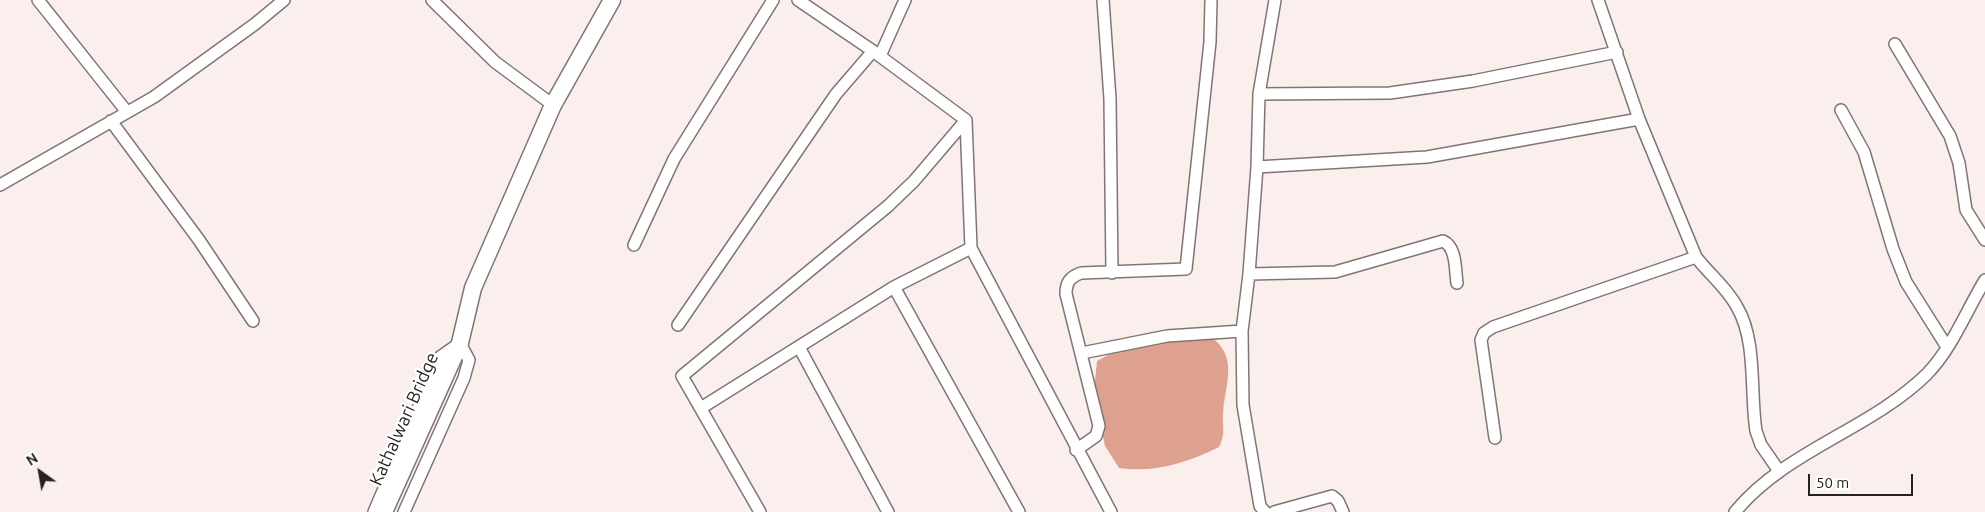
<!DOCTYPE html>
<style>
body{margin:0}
#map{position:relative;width:1985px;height:512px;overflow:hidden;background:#faefec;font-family:Ubuntu,sans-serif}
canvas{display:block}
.north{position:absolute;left:15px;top:447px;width:50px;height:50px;-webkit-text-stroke:4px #fff;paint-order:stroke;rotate:328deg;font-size:14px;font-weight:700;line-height:20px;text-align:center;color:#262221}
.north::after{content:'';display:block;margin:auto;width:18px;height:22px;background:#262221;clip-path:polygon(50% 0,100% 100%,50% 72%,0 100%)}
.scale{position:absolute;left:1808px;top:474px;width:105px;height:22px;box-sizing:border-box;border:2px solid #262221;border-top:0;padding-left:6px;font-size:15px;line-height:18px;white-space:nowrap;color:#262221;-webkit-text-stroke:4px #fff;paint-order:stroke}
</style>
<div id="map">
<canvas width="1985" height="512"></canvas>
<div class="north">N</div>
<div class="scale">50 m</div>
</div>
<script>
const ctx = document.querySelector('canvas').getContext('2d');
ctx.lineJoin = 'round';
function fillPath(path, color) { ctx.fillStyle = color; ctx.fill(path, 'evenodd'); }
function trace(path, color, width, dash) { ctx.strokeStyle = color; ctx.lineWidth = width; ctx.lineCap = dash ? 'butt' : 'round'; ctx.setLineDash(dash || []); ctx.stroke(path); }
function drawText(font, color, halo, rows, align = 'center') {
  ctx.font = font + ' Ubuntu,sans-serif'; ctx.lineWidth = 5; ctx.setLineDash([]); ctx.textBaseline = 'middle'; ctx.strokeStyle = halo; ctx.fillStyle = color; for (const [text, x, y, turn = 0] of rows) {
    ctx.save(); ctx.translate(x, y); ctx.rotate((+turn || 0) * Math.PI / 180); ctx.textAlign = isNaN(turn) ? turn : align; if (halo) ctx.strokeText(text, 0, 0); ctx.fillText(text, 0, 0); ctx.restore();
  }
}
fillPath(new Path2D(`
 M 1211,337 C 1239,357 1225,384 1223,413 C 1222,427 1226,433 1219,447 C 1187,463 1155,473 1119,468 L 1105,446 L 1094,391 L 1097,361 C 1131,341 1172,340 1211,337 Z`), '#dea190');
const minor = new Path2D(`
 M 38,0 L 127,112
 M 432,0 L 495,62 L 553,105
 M 798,0 L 873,51 L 966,120 L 971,248 L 1111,512
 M 1103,0 L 1110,99 L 1112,273
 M 1598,0 L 1639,119 L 1696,257 C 1709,274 1727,288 1737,307 C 1757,340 1750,393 1756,431 L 1761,445 L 1779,471
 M 1895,44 L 1950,136 L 1959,163 L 1966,210 L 1985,240
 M 880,56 L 905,0
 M 1259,94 L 1390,93 L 1473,81 L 1617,52
 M 1841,110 L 1864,152 L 1893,249 L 1906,282 L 1947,347
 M 111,121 L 199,240 L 253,321
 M 1257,167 L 1427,157 L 1639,119
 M 0,185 L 154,97 L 255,24 L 284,0
 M 634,245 L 674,159 L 773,0
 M 1249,274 L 1335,272 L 1443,241 C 1457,247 1455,271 1457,283
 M 894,287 L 1019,512
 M 678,325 L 836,94 L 873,51
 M 799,347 L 888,512
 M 1082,353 L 1167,336 L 1242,331
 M 701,408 L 894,287 L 971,248
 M 1495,438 L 1481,340 L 1484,333 L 1493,327 L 1696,257
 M 1076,450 L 1096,436 L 1099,426 L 1066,294 C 1066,282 1070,277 1081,273 L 1186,269 L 1210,42 L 1211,0
 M 374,512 L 440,357 L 460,343 L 469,360 L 464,378 L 404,512
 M 760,512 L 682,376 L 888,206 L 914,181 L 966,120
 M 1265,512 L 1260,506 L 1243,405 L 1242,331 L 1249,274 L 1257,167 L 1259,94 L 1275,0
 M 1274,512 L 1332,496 L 1338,501 L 1343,512
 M 1735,512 C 1786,450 1870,430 1927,374 C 1953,347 1966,311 1985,280`);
const secondary = new Path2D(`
 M 384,512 L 460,343 L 473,288 L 553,105 L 612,0`);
trace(minor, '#7f7673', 14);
trace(secondary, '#7f7673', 19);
trace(minor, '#fff', 11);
trace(secondary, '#fff', 16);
drawText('18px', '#262221', '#fff', [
 ["Kathalwari Bridge",404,419,-66]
]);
</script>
